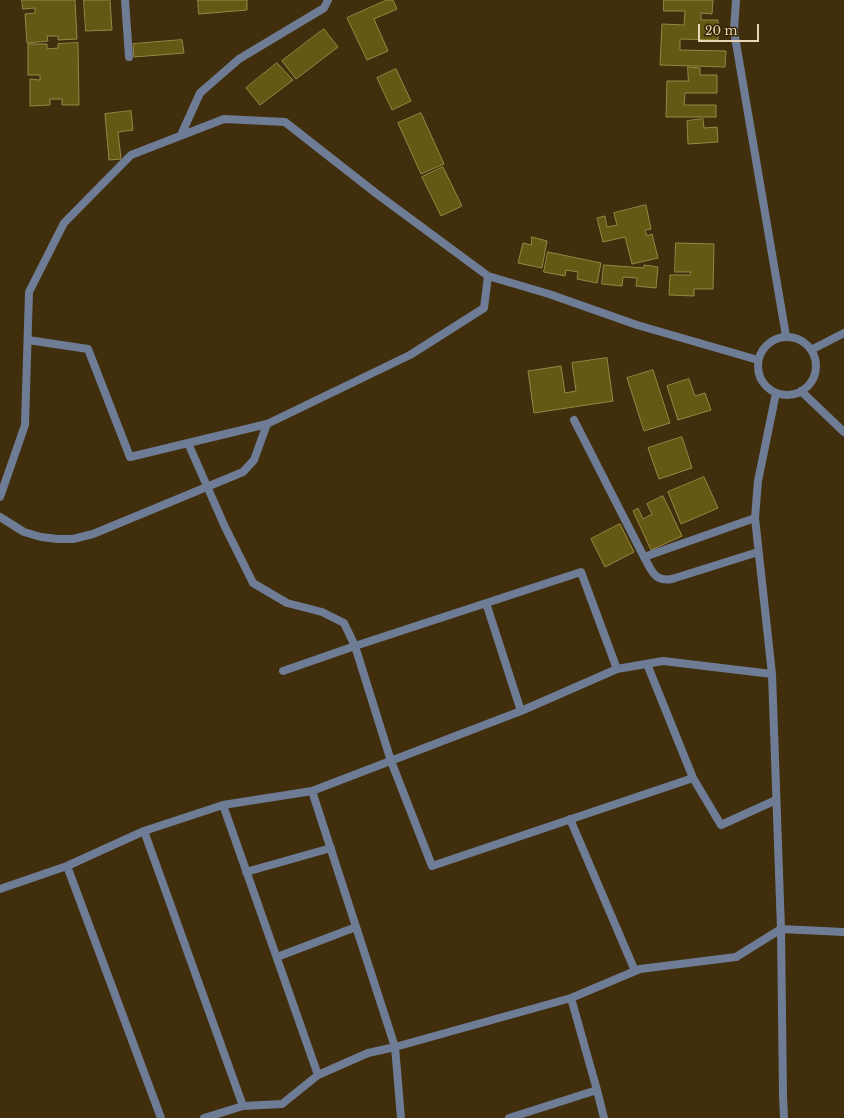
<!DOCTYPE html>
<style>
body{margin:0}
#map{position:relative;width:844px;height:1118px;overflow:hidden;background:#402e0d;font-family:"Libre Baskerville",serif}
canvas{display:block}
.scale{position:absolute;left:698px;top:24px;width:61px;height:18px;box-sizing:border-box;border:2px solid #e9d6b8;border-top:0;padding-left:5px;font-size:12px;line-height:14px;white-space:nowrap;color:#e9d6b8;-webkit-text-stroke:3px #362402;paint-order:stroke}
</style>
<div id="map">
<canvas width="844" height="1118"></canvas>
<div class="scale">20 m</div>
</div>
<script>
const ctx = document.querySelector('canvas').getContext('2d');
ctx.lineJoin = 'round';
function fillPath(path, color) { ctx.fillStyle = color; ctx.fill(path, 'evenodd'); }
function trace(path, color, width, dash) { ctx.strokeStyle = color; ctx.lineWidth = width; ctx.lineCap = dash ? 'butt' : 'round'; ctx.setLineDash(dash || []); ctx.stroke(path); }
const building = new Path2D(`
 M 22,0 L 75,0 L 77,39 L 58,40 L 58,36 L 47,36 L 48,41 L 27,43 L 25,14 L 35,13 L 35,8 L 23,9 Z
 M 84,0 L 110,0 L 112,30 L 86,31 Z
 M 198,0 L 247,0 L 247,10 L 199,14 Z
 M 387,0 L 393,0 L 397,9 L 374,19 L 388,51 L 367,60 L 347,18 Z
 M 664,0 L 713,0 L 712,14 L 701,13 L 701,20 L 718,20 L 718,40 L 680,39 L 680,50 L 726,51 L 725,67 L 660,65 L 662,24 L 684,25 L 685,11 L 664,11 Z
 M 324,29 L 338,47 L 296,79 L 282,61 Z
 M 182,40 L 184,53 L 134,57 L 133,44 Z
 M 78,43 L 79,105 L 62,105 L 62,99 L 50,99 L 50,105 L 30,106 L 30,79 L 40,80 L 40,75 L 28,75 L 28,44 L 47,44 L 47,49 L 58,48 L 58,44 Z
 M 277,63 L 293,80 L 260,105 L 246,88 Z
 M 688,67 L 700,68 L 700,75 L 717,75 L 717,93 L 685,93 L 684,105 L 716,105 L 716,117 L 666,117 L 667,81 L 688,81 Z
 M 396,69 L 411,101 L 392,110 L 377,78 Z
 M 131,111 L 133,130 L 118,132 L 121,159 L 109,160 L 105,114 Z
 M 421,113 L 444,164 L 421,174 L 398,123 Z
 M 703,119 L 704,128 L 717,127 L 718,142 L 688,144 L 687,121 Z
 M 443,167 L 462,206 L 441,216 L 422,177 Z
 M 646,205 L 651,229 L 645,230 L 647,236 L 652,234 L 658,258 L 632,264 L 625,237 L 603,242 L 597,218 L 605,216 L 607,227 L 617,225 L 614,213 Z
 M 532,237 L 547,241 L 542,268 L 518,263 L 523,243 L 531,245 Z
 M 676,243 L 714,244 L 713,289 L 694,289 L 694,296 L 669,295 L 670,275 L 690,275 L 691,272 L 675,272 Z
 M 548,252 L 601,263 L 597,283 L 577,279 L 578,272 L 566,270 L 565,276 L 544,272 Z
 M 604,265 L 644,268 L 644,265 L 658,267 L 656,288 L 636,286 L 637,278 L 623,277 L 622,286 L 602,284 Z
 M 607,358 L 613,401 L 534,413 L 528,371 L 561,366 L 565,393 L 576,391 L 572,363 Z
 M 653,370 L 670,423 L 644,431 L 627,378 Z
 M 689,379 L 695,396 L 705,393 L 711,410 L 678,420 L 667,386 Z
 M 682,437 L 692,468 L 659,479 L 648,448 Z
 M 704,477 L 718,508 L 681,524 L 668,492 Z
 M 663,496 L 682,536 L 651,550 L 633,511 L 638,508 L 643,519 L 652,514 L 647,504 Z
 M 620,524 L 634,552 L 605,567 L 591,539 Z`);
fillPath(building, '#645814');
trace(building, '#958844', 1);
trace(new Path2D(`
 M 125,0 L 129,57
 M 736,0 L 734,31 L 786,336
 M 181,135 L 200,93 L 239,59 L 324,8 L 328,0
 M758 366a29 29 0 1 1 58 0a29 29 0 1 1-58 0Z
 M 28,340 L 88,349 L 130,457 L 267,424 L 410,355 L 484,308 L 488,276
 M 811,350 L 844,333
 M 801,391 L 844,432
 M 776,393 L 758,481 L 755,518 L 772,674 L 781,929 L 783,1096 L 784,1118
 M 574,420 L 644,557 L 755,518
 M 188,443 L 225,527 L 253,583 L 287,603 L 322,612 L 344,623 L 355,646 L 391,761 L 432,866 L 693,778 L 721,825 L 776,800
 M 0,497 L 25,425 L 29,292 L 64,223 L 131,155 L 224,119 L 285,122 L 377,194 L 488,276 L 549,294 L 637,325 L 758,360
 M 0,517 L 24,532 L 41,537 L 58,539 L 73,539 L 93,534 L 243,472 L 254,460 L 267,424
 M 644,557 C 652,571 654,582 672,579 L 758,552
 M 486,603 L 521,711
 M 647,664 L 693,778
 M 283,671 L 355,646 L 581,572 L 617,669
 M 312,791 L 395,1047 L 401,1118
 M 223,805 L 318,1075
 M 570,819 L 635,971
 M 144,831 L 243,1106
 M 67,866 L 161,1118
 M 246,872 L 331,848
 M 0,889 L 67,866 L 144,831 L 223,805 L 312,791 L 521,711 L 617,669 L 663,661 L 772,674
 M 277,957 L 356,927
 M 571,998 L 597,1090
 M 204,1118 L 243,1106 L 282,1104 L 318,1075 L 368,1053 L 395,1047 L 571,998 L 640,969 L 736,957 L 781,929 L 844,932
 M 509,1118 L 597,1090 L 604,1118`), '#6e7d95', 8);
</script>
